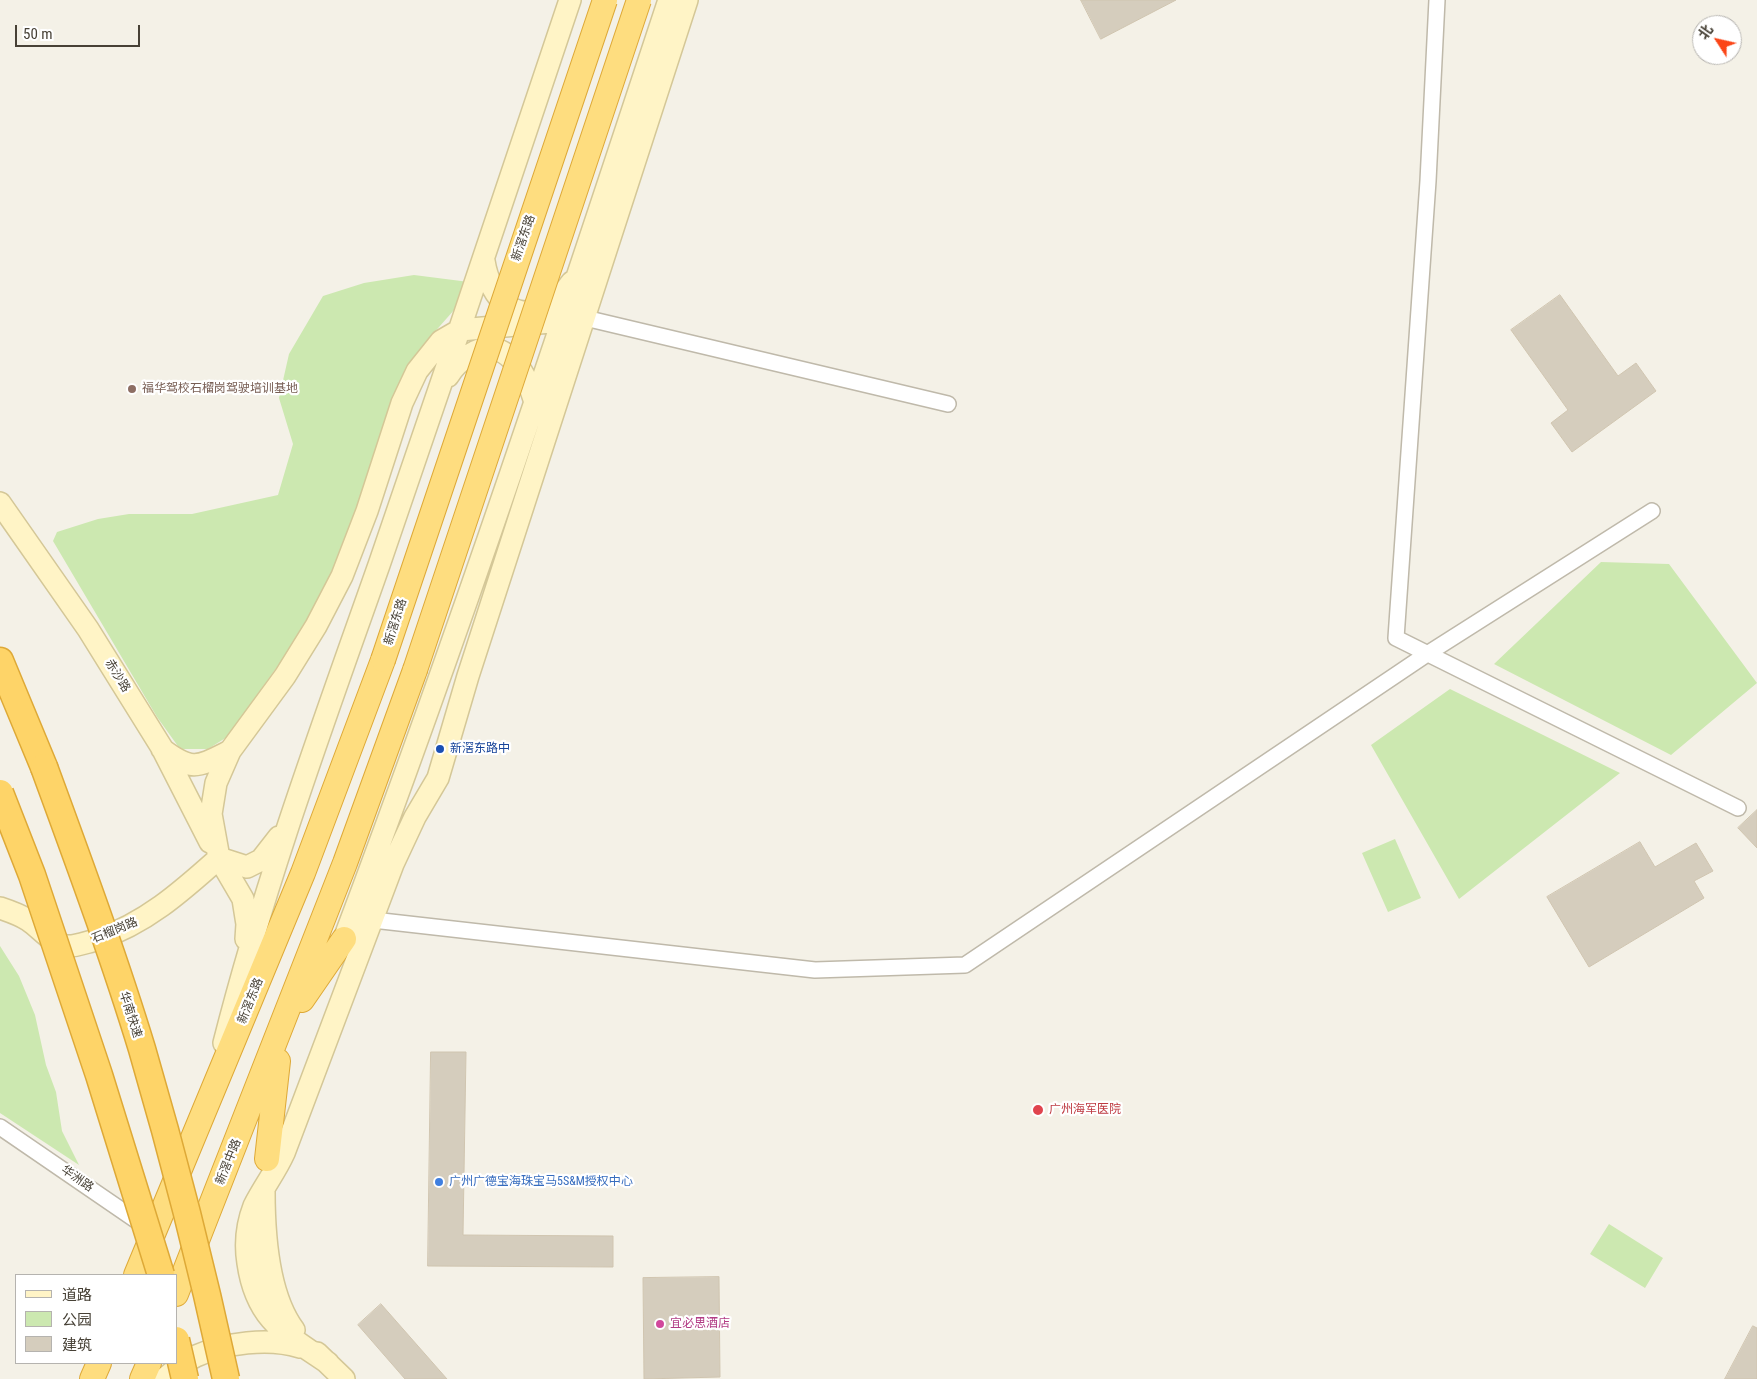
<!DOCTYPE html>
<meta charset="utf-8">
<style>
body{margin:0}
#map{position:relative;width:1757px;height:1379px;overflow:hidden;background:#f4f1e7;font-family:"Roboto Condensed","Noto Sans SC",sans-serif}
canvas{display:block}
.legend{position:absolute;left:15px;top:1274px;width:162px;height:90px;box-sizing:border-box;background:#fff;border:1px solid #b5b3af;margin:0;padding:6px 9px;list-style:none;font-size:15px;color:#474136}
.legend li{display:flex;align-items:center;gap:10px;height:25px}
.legend b{width:25px;border:1px solid #b5b3af}
.north{position:absolute;left:1692px;top:15px;width:50px;height:50px;box-sizing:border-box;background:#fff;border:1px solid #b5b3af;border-radius:50%;rotate:305deg;font-size:14px;font-weight:700;line-height:20px;text-align:center;color:#474136}
.north::after{content:'';display:block;margin:auto;width:18px;height:22px;background:#fb4517;clip-path:polygon(50% 0,100% 100%,50% 72%,0 100%)}
.scale{position:absolute;left:15px;top:25px;width:125px;height:22px;box-sizing:border-box;border:2px solid #474136;border-top:0;padding-left:6px;font-size:15px;line-height:18px;white-space:nowrap;color:#474136;-webkit-text-stroke:4px #fff;paint-order:stroke}
</style>
<div id="map">
<canvas width="1757" height="1379"></canvas>
<ul class="legend">
<li><b style="height:6px;background:#fff4c6"></b>道路</li>
<li><b style="height:14px;background:#cce8b0"></b>公园</li>
<li><b style="height:14px;background:#d5cdbd"></b>建筑</li>
</ul>
<div class="north">北</div>
<div class="scale">50 m</div>
</div>
<script>
const ctx = document.querySelector('canvas').getContext('2d');
ctx.lineJoin = 'round';
function fillPath(path, color) { ctx.fillStyle = color; ctx.fill(path, 'evenodd'); }
function trace(path, color, width, dash) { ctx.strokeStyle = color; ctx.lineWidth = width; ctx.lineCap = dash ? 'butt' : 'round'; ctx.setLineDash(dash || []); ctx.stroke(path); }
function drawText(font, color, halo, rows, align = 'center') {
  ctx.font = font + ' "Roboto Condensed","Noto Sans SC",sans-serif'; ctx.lineWidth = 4.5; ctx.setLineDash([]); ctx.textBaseline = 'middle'; ctx.strokeStyle = halo; ctx.fillStyle = color; for (const [text, x, y, turn = 0] of rows) {
    ctx.save(); ctx.translate(x, y); ctx.rotate((+turn || 0) * Math.PI / 180); ctx.textAlign = isNaN(turn) ? turn : align; if (halo) ctx.strokeText(text, 0, 0); ctx.fillText(text, 0, 0); ctx.restore();
  }
}
fillPath(new Path2D(`
 M 414,275 L 469,282 L 462,301 L 432,335 L 380,443 L 333,574 L 307,625 L 227,737 L 208,749 L 180,749 L 157,717 L 53,541 L 57,532 L 98,519 L 129,514 L 192,514 L 278,495 L 293,444 L 279,398 L 289,354 L 323,296 L 364,283 Z
 M 1601,562 L 1669,564 L 1757,683 L 1671,755 L 1494,664 Z
 M 1450,689 L 1620,773 L 1459,899 L 1371,745 Z
 M 1395,839 L 1421,898 L 1388,912 L 1362,853 Z
 M 0,946 L 19,976 L 35,1015 L 46,1065 L 56,1092 L 62,1131 L 79,1165 L 0,1113 Z
 M 1609,1224 L 1663,1258 L 1645,1288 L 1590,1254 Z`), '#cce8b0');
const building = new Path2D(`
 M 1081,0 L 1176,0 L 1101,39 Z
 M 1560,295 L 1618,376 L 1636,363 L 1656,391 L 1572,452 L 1551,423 L 1568,410 L 1511,330 Z
 M 1757,810 L 1757,848 L 1738,828 Z
 M 1640,842 L 1655,867 L 1696,843 L 1713,871 L 1694,881 L 1704,898 L 1589,967 L 1547,897 Z
 M 431,1052 L 466,1052 L 463,1235 L 613,1236 L 613,1267 L 428,1266 Z
 M 719,1277 L 720,1377 L 644,1379 L 643,1278 Z
 M 381,1304 L 447,1379 L 405,1379 L 358,1325 Z
 M 1753,1326 L 1757,1328 L 1757,1379 L 1725,1379 Z`);
fillPath(building, '#d5cdbd');
trace(building, '#d0c5b0', 1);
const minor = new Path2D(`
 M 1437,0 L 1428,181 L 1396,638 L 1738,808
 M 585,318 L 948,404
 M 373,920 L 815,970 L 965,965 L 1427,654 L 1652,511
 M 0,1127 L 146,1227`);
const secondary = new Path2D(`
 M 484,261 C 490,299 518,330 556,300 C 562,296 567,288 572,282
 M 448,376 C 454,366 461,360 471,354 C 505,333 527,375 535,402
 M 0,503 L 88,629 L 162,748 L 210,842
 M 162,749 C 192,772 198,767 230,751
 M 219,858 L 247,867 L 261,860 L 279,837
 M 0,908 C 9,911 20,915 28,920 C 40,928 51,943 66,946 C 75,947 87,942 96,940 C 145,924 181,892 219,858
 M 246,939 L 247,924 L 243,899 L 219,858 L 211,814 L 216,783 L 230,751 L 285,676 L 316,626 L 342,576 L 367,511 L 402,403 L 417,371 L 441,341 L 460,330 L 573,320
 M 344,939 C 461,629 565,315 669,0
 M 224,1043 C 265,881 323,724 379,565 C 444,377 507,189 570,0
 M 264,1191 C 264,1234 268,1295 294,1330
 M 317,1353 L 344,1379
 M 328,1363 C 284,1333 256,1319 248,1263 C 245,1244 247,1224 254,1206 C 263,1188 276,1171 284,1153 L 393,864 L 415,817 L 438,778 L 468,676 L 687,0
 M 164,1379 C 173,1372 185,1361 196,1356 C 226,1343 268,1337 300,1347`);
const trunk = new Path2D(`
 M 302,1000 L 344,939
 M 267,1159 L 278,1061
 M 136,1275 L 303,873 L 383,660
 M 176,1294 L 345,863 L 415,670
 M 92,1379 L 99,1363
 M 142,1379 L 149,1363`);
const motorway = new Path2D(`
 M 0,661 L 44,767`);
trace(minor, '#bfb9aa', 18);
trace(secondary, '#d4c797', 24);
trace(trunk, '#dea937', 26);
trace(motorway, '#dea937', 29);
trace(minor, '#fff', 15);
trace(secondary, '#fff4c6', 21);
trace(trunk, '#fedd7f', 24);
trace(motorway, '#fed468', 26);
const trunkBridge = new Path2D(`
 M 383,660 L 605,0
 M 415,670 L 639,0`);
const motorwayBridge = new Path2D(`
 M 44,767 C 78,860 113,954 142,1049 C 174,1158 202,1268 226,1379
 M 0,793 L 32,875 L 99,1075 L 161,1275
 M 176,1340 L 185,1379`);
trace(trunkBridge, '#dea937', 26, []);
trace(motorwayBridge, '#dea937', 29, []);
trace(trunkBridge, '#fedd7f', 24);
trace(motorwayBridge, '#fed468', 26);
for (const [x, y, r, color] of [
 [132,389,5,"#8d6e63"],
 [440,749,5,"#1a4fb4"],
 [1038,1110,6,"#e0444e"],
 [439,1182,5,"#3f7fe0"],
 [660,1324,5,"#d1479c"]
]) { const dot = new Path2D(); dot.arc(x, y, r, 0, 2 * Math.PI); ctx.fillStyle = color; ctx.fill(dot); trace(dot, '#fff', 2); }
drawText('12px', '#474136', '#fff', [
 ["新滘东路",524,238,-71],
 ["新滘东路",396,622,-72],
 ["赤沙路",117,676,58],
 ["石榴岗路",115,931,-22],
 ["新滘东路",251,1001,-68],
 ["华南快速",130,1015,72],
 ["新滘中路",229,1162,-68],
 ["华洲路",77,1179,35]
]);
drawText('12px', '#785e54', '#fff', [
 ["福华驾校石榴岗驾驶培训基地",142,389]
], 'left');
drawText('12px', '#164399', '#fff', [
 ["新滘东路中",450,749]
], 'left');
drawText('12px', '#be3a42', '#fff', [
 ["广州海军医院",1049,1110]
], 'left');
drawText('12px', '#366cbe', '#fff', [
 ["广州广德宝海珠宝马5S&M授权中心",449,1182]
], 'left');
drawText('12px', '#b23c85', '#fff', [
 ["宜必思酒店",670,1324]
], 'left');
</script>
